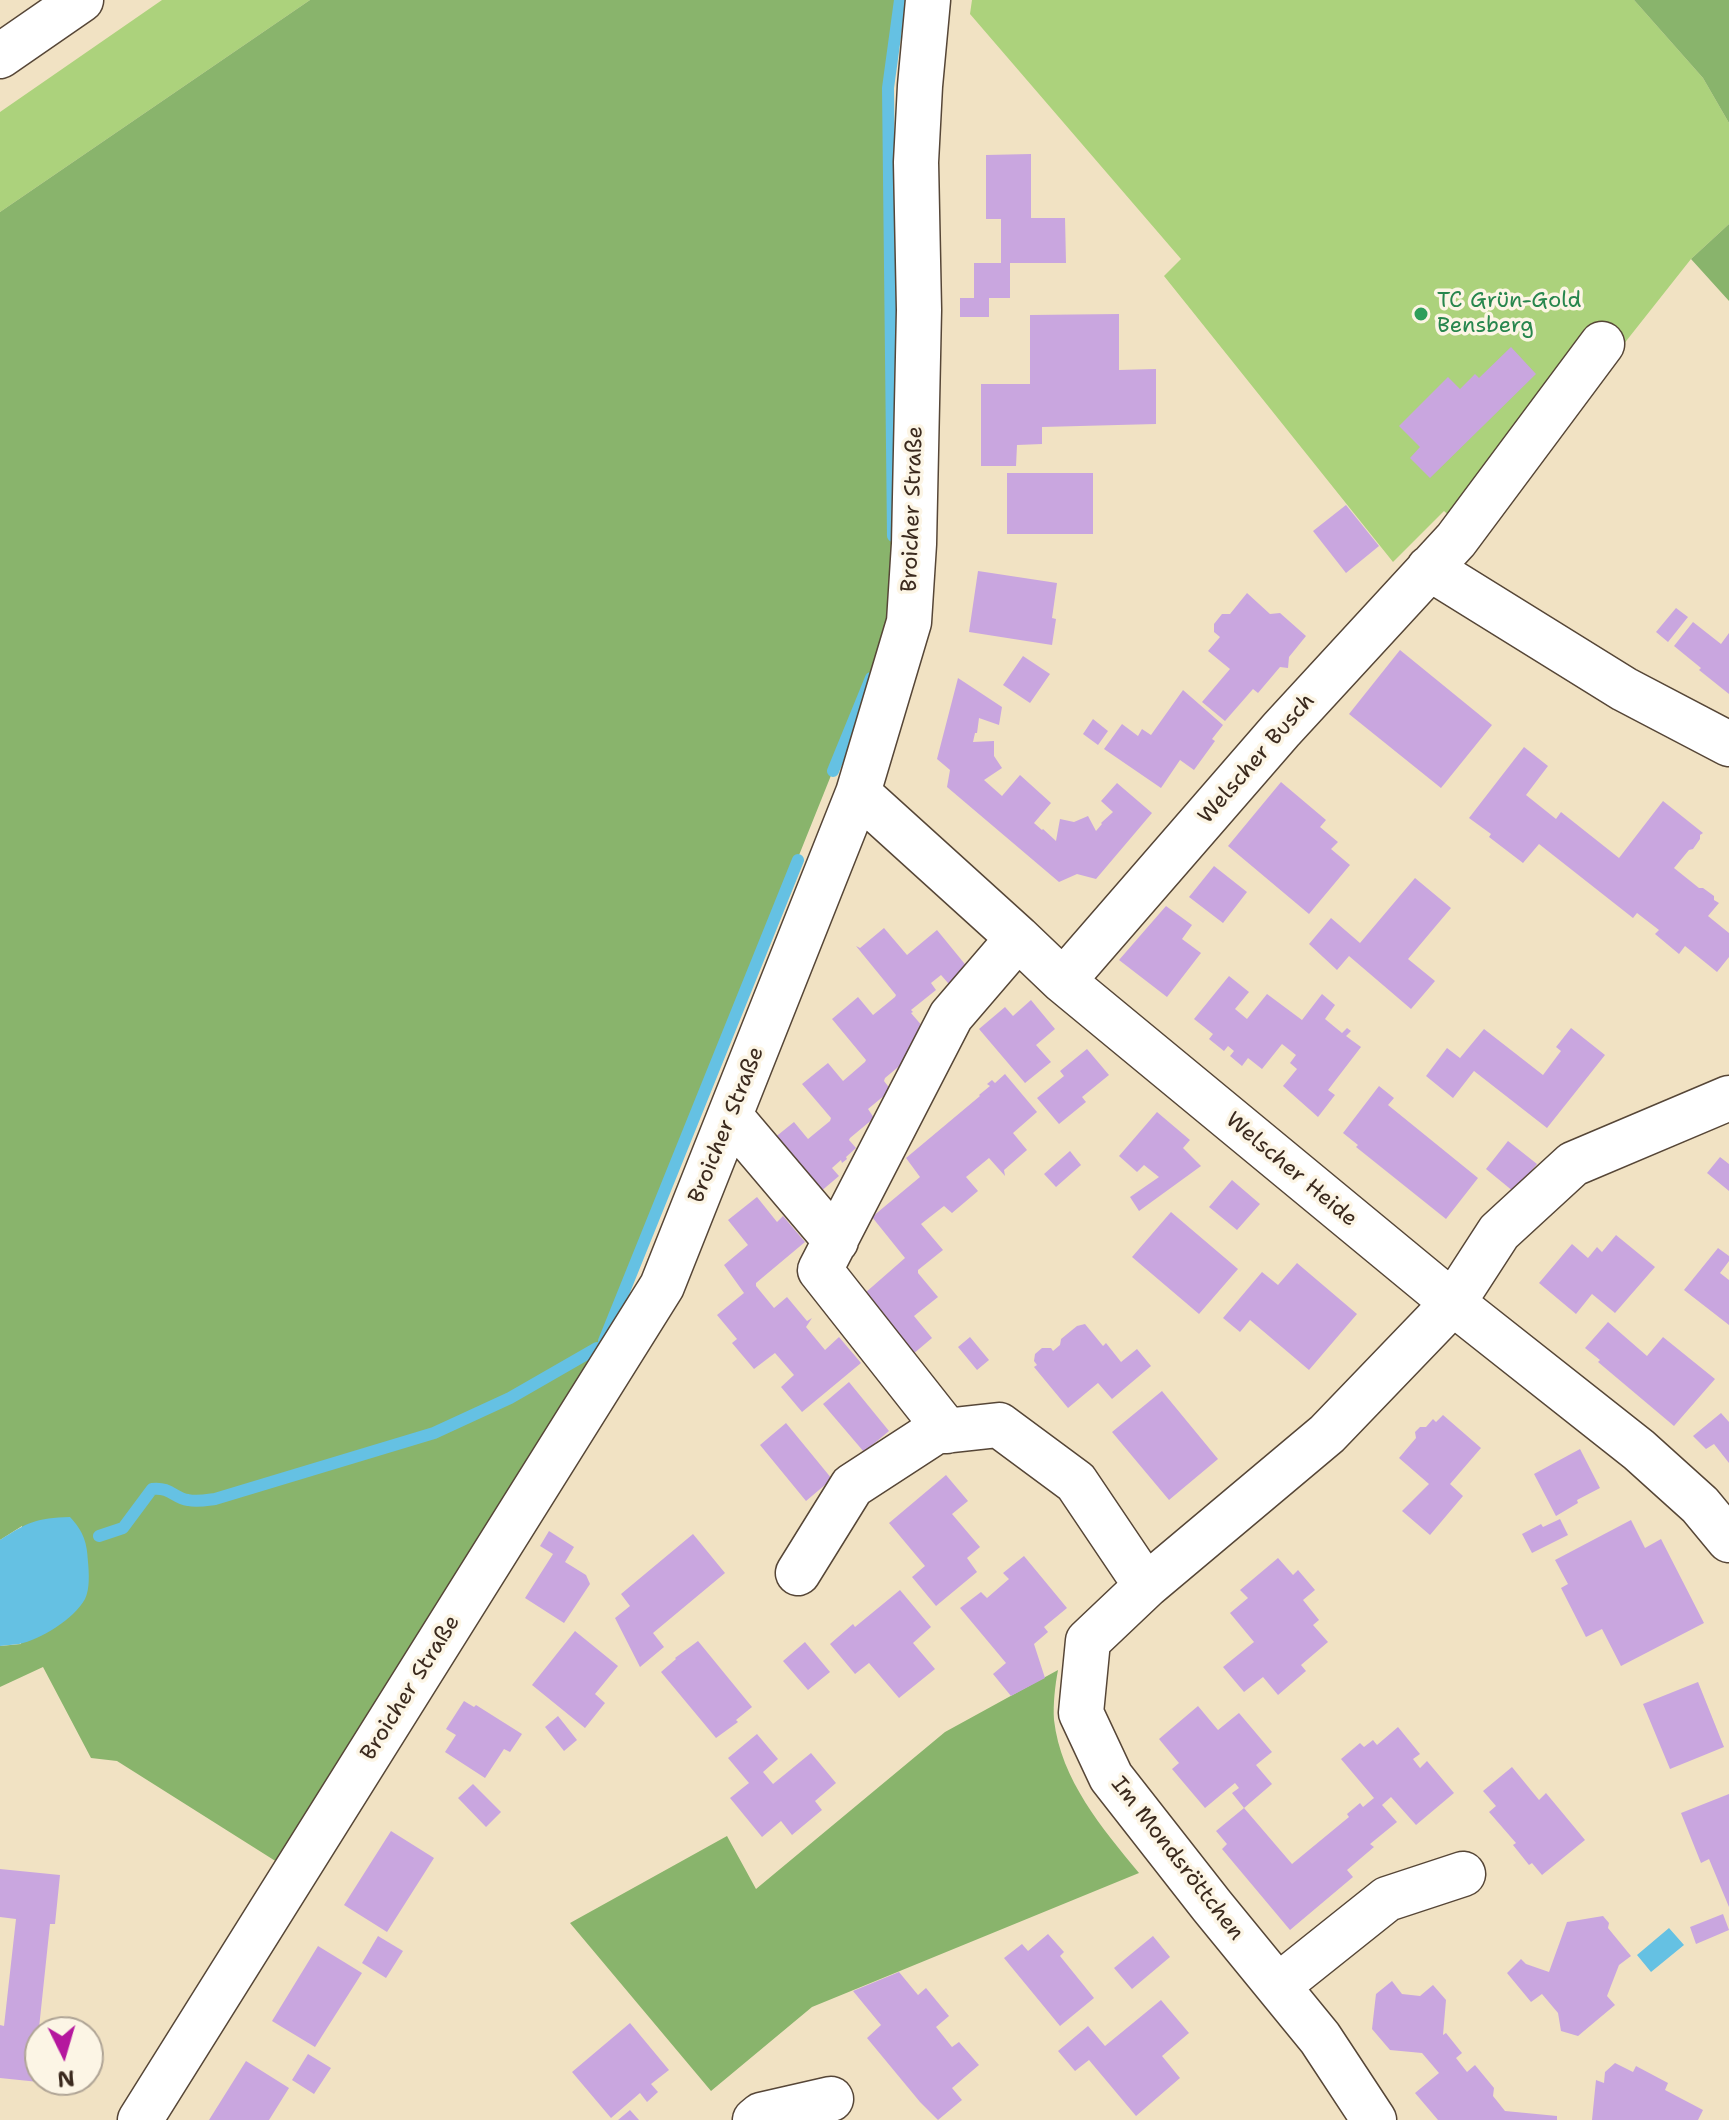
<!DOCTYPE html>
<meta charset="utf-8">
<style>
body{margin:0}
#map{position:relative;width:1729px;height:2120px;overflow:hidden;background:#f1e2c3;font-family:"Shantell Sans",sans-serif}
canvas{display:block}
.north{position:absolute;left:24px;top:2016px;width:80px;height:80px;box-sizing:border-box;background:#fcf5e5;border:2px solid #afa495;border-radius:50%;rotate:175deg;font-size:22px;font-weight:700;line-height:32px;text-align:center;color:#3b2a1e}
.north::after{content:'';display:block;margin:auto;width:28px;height:36px;background:#b5179e;clip-path:polygon(50% 0,100% 100%,50% 72%,0 100%)}
</style>
<div id="map">
<canvas width="1729" height="2120"></canvas>
<div class="north">N</div>
</div>
<script>
const ctx = document.querySelector('canvas').getContext('2d');
ctx.lineJoin = 'round';
function fillPath(path, color) { ctx.fillStyle = color; ctx.fill(path, 'evenodd'); }
function trace(path, color, width, dash) { ctx.strokeStyle = color; ctx.lineWidth = width; ctx.lineCap = dash ? 'butt' : 'round'; ctx.setLineDash(dash || []); ctx.stroke(path); }
function drawText(font, color, halo, rows, align = 'center') {
  ctx.font = font + ' "Shantell Sans",sans-serif'; ctx.lineWidth = 7; ctx.setLineDash([]); ctx.textBaseline = 'middle'; ctx.strokeStyle = halo; ctx.fillStyle = color; for (const [text, x, y, turn = 0] of rows) {
    ctx.save(); ctx.translate(x, y); ctx.rotate((+turn || 0) * Math.PI / 180); ctx.textAlign = isNaN(turn) ? turn : align; if (halo) ctx.strokeText(text, 0, 0); ctx.fillText(text, 0, 0); ctx.restore();
  }
}
fillPath(new Path2D(`
 M 162,0 L 310,0 L 0,212 L 0,112 Z
 M 972,0 L 1634,0 L 1703,78 L 1729,123 L 1729,224 L 1691,259 L 1472,536 L 1444,511 L 1393,562 L 1164,276 L 1181,259 L 970,14 Z`), '#acd27c');
fillPath(new Path2D(`
 M 310,0 L 900,0 L 888,88 L 893,621 L 598,1356 L 277,1862 L 117,1761 L 91,1758 L 43,1667 L 0,1687 L 0,1646 L 21,1644 L 22,1526 L 0,1540 L 0,212 Z
 M 1634,0 L 1729,0 L 1729,123 L 1703,78 Z
 M 1729,224 L 1729,301 L 1691,259 Z
 M 1058,1670 C 1055,1686 1053,1704 1054,1720 C 1061,1780 1102,1828 1139,1873 L 812,2007 L 711,2091 L 570,1923 L 727,1836 L 756,1889 L 945,1732 Z`), '#89b46c');
fillPath(new Path2D(`
 M 70,1517 C 84,1532 87,1543 88,1562 C 89,1573 90,1589 85,1599 C 74,1619 40,1640 19,1644 C 13,1645 6,1645 0,1646 L 0,1540 C 28,1522 36,1518 70,1517 Z
 M 1669,1928 L 1684,1945 L 1651,1972 L 1637,1955 Z`), '#65c1e3');
trace(new Path2D(`
 M 893,536 L 888,88 L 900,0
 M 833,771 L 871,678
 M 604,1341 L 798,860
 M 99,1536 L 123,1528 L 152,1489 C 171,1487 174,1498 188,1500 C 197,1502 207,1500 215,1499 L 434,1433 L 510,1398 L 597,1348`), '#65c1e3', 12);
fillPath(new Path2D(`
 M 1031,154 L 1031,218 L 1065,218 L 1066,263 L 1010,263 L 1010,298 L 989,298 L 989,317 L 960,317 L 960,298 L 974,298 L 974,263 L 1001,263 L 1001,219 L 986,219 L 986,155 Z
 M 1119,314 L 1119,370 L 1156,369 L 1156,424 L 1042,427 L 1042,444 L 1017,445 L 1016,466 L 981,466 L 981,384 L 1030,384 L 1030,315 Z
 M 1511,347 L 1536,374 L 1430,478 L 1410,458 L 1420,447 L 1399,426 L 1448,377 L 1460,389 L 1475,374 L 1479,378 Z
 M 1007,473 L 1093,473 L 1093,534 L 1007,534 Z
 M 1346,505 L 1379,546 L 1346,573 L 1313,531 Z
 M 978,571 L 1057,583 L 1052,618 L 1056,619 L 1052,645 L 969,632 Z
 M 1247,593 L 1270,614 L 1280,613 L 1306,636 L 1289,657 L 1288,668 L 1280,667 L 1258,693 L 1253,689 L 1225,721 L 1202,702 L 1230,669 L 1208,651 L 1220,637 L 1214,632 L 1214,624 L 1222,614 L 1230,614 Z
 M 1676,608 L 1688,617 L 1668,642 L 1656,632 Z
 M 1693,622 L 1721,644 L 1729,633 L 1729,694 L 1699,670 L 1701,668 L 1674,646 Z
 M 1400,650 L 1492,725 L 1441,788 L 1349,714 Z
 M 1023,656 L 1050,674 L 1030,703 L 1003,685 Z
 M 958,678 L 1002,707 L 999,725 L 979,718 L 977,733 L 975,733 L 973,742 L 994,741 L 994,756 L 1002,768 L 984,780 L 1002,796 L 1020,775 L 1051,803 L 1034,823 L 1042,830 L 1043,829 L 1056,841 L 1060,819 L 1074,822 L 1088,816 L 1096,831 L 1102,824 L 1101,823 L 1113,812 L 1101,801 L 1117,783 L 1152,813 L 1096,879 L 1077,874 L 1059,882 L 947,787 L 950,770 L 937,759 Z
 M 1183,690 L 1223,725 L 1212,739 L 1215,741 L 1194,770 L 1180,760 L 1161,788 L 1104,749 L 1122,724 L 1138,736 L 1142,729 L 1151,735 Z
 M 1093,719 L 1108,731 L 1098,745 L 1083,734 Z
 M 1524,747 L 1548,766 L 1526,795 L 1556,819 L 1561,812 L 1619,858 L 1663,801 L 1703,833 L 1700,835 L 1700,839 L 1693,849 L 1689,850 L 1674,868 L 1699,888 L 1703,888 L 1714,896 L 1714,900 L 1719,903 L 1708,916 L 1729,933 L 1729,957 L 1717,972 L 1685,946 L 1679,954 L 1655,934 L 1659,930 L 1637,913 L 1633,918 L 1539,844 L 1523,863 L 1489,837 L 1491,834 L 1469,818 Z
 M 1281,782 L 1326,820 L 1320,827 L 1338,842 L 1331,849 L 1350,865 L 1309,914 L 1228,846 Z
 M 1214,866 L 1247,892 L 1223,923 L 1189,897 Z
 M 1415,878 L 1451,908 L 1408,959 L 1435,981 L 1411,1009 L 1349,956 L 1337,970 L 1309,944 L 1331,918 L 1360,943 Z
 M 1166,906 L 1192,925 L 1182,939 L 1201,953 L 1167,997 L 1119,960 Z
 M 884,928 L 907,955 L 937,930 L 973,974 L 955,991 L 941,975 L 931,983 L 936,990 L 911,1010 L 913,1012 L 911,1013 L 930,1035 L 909,1058 L 885,1078 L 884,1081 L 891,1090 L 868,1109 L 874,1118 L 850,1138 L 849,1140 L 856,1148 L 846,1157 L 847,1159 L 842,1163 L 841,1160 L 832,1168 L 839,1176 L 813,1198 L 768,1143 L 794,1122 L 808,1139 L 830,1121 L 831,1118 L 802,1084 L 828,1063 L 843,1081 L 865,1062 L 866,1060 L 832,1019 L 858,997 L 873,1015 L 895,997 L 896,995 L 856,946 L 860,948 Z
 M 1229,976 L 1249,992 L 1235,1009 L 1247,1019 L 1267,994 L 1302,1020 L 1322,994 L 1335,1005 L 1325,1019 L 1342,1033 L 1347,1028 L 1351,1031 L 1346,1036 L 1361,1047 L 1328,1090 L 1335,1095 L 1318,1117 L 1283,1086 L 1297,1069 L 1290,1063 L 1296,1055 L 1282,1044 L 1262,1069 L 1248,1058 L 1242,1066 L 1230,1056 L 1234,1051 L 1228,1046 L 1224,1051 L 1209,1039 L 1213,1034 L 1194,1019 Z
 M 1031,1000 L 1055,1029 L 1036,1045 L 1051,1062 L 1025,1083 L 979,1029 L 1005,1007 L 1013,1016 Z
 M 1571,1028 L 1605,1055 L 1547,1128 L 1474,1071 L 1453,1098 L 1426,1076 L 1447,1048 L 1460,1058 L 1484,1029 L 1543,1075 L 1561,1051 L 1556,1047 Z
 M 1087,1049 L 1109,1075 L 1082,1097 L 1086,1102 L 1059,1124 L 1037,1098 L 1064,1076 L 1060,1071 Z
 M 1005,1074 L 1037,1112 L 1013,1133 L 1027,1150 L 1004,1170 L 1005,1176 L 989,1158 L 966,1177 L 978,1191 L 952,1213 L 944,1206 L 921,1224 L 943,1250 L 918,1270 L 918,1273 L 938,1297 L 914,1316 L 932,1338 L 906,1360 L 857,1300 L 905,1258 L 872,1217 L 920,1177 L 906,1158 L 980,1096 L 979,1095 L 990,1086 L 987,1084 L 992,1080 L 995,1083 Z
 M 1379,1086 L 1394,1098 L 1388,1105 L 1478,1178 L 1446,1219 L 1356,1147 L 1358,1145 L 1343,1133 Z
 M 1157,1112 L 1190,1140 L 1183,1148 L 1201,1166 L 1139,1211 L 1130,1197 L 1159,1177 L 1144,1165 L 1137,1172 L 1119,1156 Z
 M 1508,1141 L 1537,1164 L 1514,1192 L 1486,1169 Z
 M 1070,1151 L 1081,1165 L 1056,1187 L 1044,1174 Z
 M 1720,1157 L 1729,1164 L 1729,1191 L 1707,1173 Z
 M 1232,1180 L 1260,1204 L 1237,1230 L 1209,1207 Z
 M 757,1197 L 777,1222 L 783,1216 L 805,1242 L 756,1283 L 756,1286 L 774,1308 L 787,1297 L 807,1321 L 812,1318 L 806,1327 L 825,1350 L 839,1337 L 861,1363 L 802,1412 L 781,1387 L 794,1375 L 775,1353 L 754,1369 L 732,1343 L 737,1339 L 717,1315 L 744,1293 L 724,1265 L 748,1245 L 728,1220 Z
 M 1171,1212 L 1238,1269 L 1199,1314 L 1132,1257 Z
 M 1616,1235 L 1655,1267 L 1615,1313 L 1592,1294 L 1576,1314 L 1539,1283 L 1572,1244 L 1588,1258 L 1597,1247 L 1602,1252 Z
 M 1718,1248 L 1729,1256 L 1729,1261 L 1720,1273 L 1729,1280 L 1729,1325 L 1684,1290 Z
 M 1297,1263 L 1357,1314 L 1309,1370 L 1250,1320 L 1240,1332 L 1223,1318 L 1262,1272 L 1278,1285 Z
 M 1608,1322 L 1647,1356 L 1663,1337 L 1715,1379 L 1674,1426 L 1598,1362 L 1600,1360 L 1585,1348 Z
 M 1085,1324 L 1103,1346 L 1106,1343 L 1121,1362 L 1137,1349 L 1151,1366 L 1112,1399 L 1098,1383 L 1068,1408 L 1034,1367 L 1037,1365 L 1034,1361 L 1035,1354 L 1042,1348 L 1051,1348 L 1053,1351 L 1060,1345 L 1061,1339 L 1077,1326 Z
 M 970,1337 L 989,1360 L 977,1370 L 958,1347 Z
 M 849,1382 L 889,1431 L 864,1452 L 823,1404 Z
 M 1162,1391 L 1218,1459 L 1169,1500 L 1112,1432 Z
 M 1721,1413 L 1729,1422 L 1729,1463 L 1714,1444 L 1706,1449 L 1693,1436 Z
 M 1443,1415 L 1481,1448 L 1450,1484 L 1463,1496 L 1430,1535 L 1402,1511 L 1429,1484 L 1399,1458 L 1416,1438 L 1415,1432 L 1420,1427 L 1426,1427 L 1433,1419 L 1436,1422 Z
 M 786,1423 L 832,1479 L 806,1501 L 760,1445 Z
 M 1580,1449 L 1600,1488 L 1577,1500 L 1578,1503 L 1556,1516 L 1534,1474 Z
 M 946,1475 L 968,1501 L 952,1514 L 980,1547 L 967,1558 L 977,1572 L 936,1606 L 912,1577 L 925,1566 L 889,1523 Z
 M 1560,1519 L 1568,1535 L 1532,1553 L 1522,1534 L 1541,1524 L 1543,1527 Z
 M 1631,1520 L 1645,1548 L 1661,1539 L 1704,1623 L 1621,1666 L 1602,1629 L 1586,1637 L 1561,1588 L 1568,1584 L 1555,1560 Z
 M 549,1531 L 574,1547 L 565,1562 L 586,1575 L 590,1584 L 564,1623 L 525,1598 L 553,1554 L 540,1546 Z
 M 693,1534 L 725,1573 L 653,1633 L 664,1647 L 640,1667 L 615,1618 L 630,1606 L 621,1594 Z
 M 1024,1556 L 1067,1608 L 1044,1627 L 1048,1632 L 1034,1644 L 1045,1678 L 1011,1696 L 993,1674 L 1006,1663 L 960,1608 L 981,1592 L 987,1598 L 1009,1579 L 1003,1573 Z
 M 1278,1558 L 1293,1575 L 1298,1570 L 1315,1590 L 1303,1600 L 1319,1620 L 1313,1625 L 1328,1642 L 1301,1665 L 1306,1671 L 1278,1695 L 1263,1677 L 1244,1692 L 1223,1667 L 1254,1642 L 1230,1613 L 1248,1598 L 1240,1590 Z
 M 900,1590 L 931,1627 L 913,1643 L 935,1669 L 899,1698 L 869,1663 L 855,1674 L 830,1644 L 853,1624 L 855,1627 Z
 M 575,1631 L 618,1666 L 595,1694 L 605,1703 L 585,1728 L 532,1685 Z
 M 698,1641 L 752,1707 L 736,1720 L 738,1722 L 716,1738 L 661,1672 L 676,1659 L 675,1658 Z
 M 805,1642 L 830,1672 L 808,1690 L 783,1661 Z
 M 1698,1682 L 1724,1747 L 1670,1769 L 1643,1704 Z
 M 464,1701 L 474,1707 L 476,1705 L 522,1734 L 510,1752 L 504,1749 L 485,1778 L 445,1752 L 456,1735 L 446,1729 Z
 M 1198,1706 L 1218,1730 L 1239,1713 L 1272,1752 L 1256,1765 L 1272,1784 L 1244,1808 L 1232,1793 L 1239,1788 L 1235,1783 L 1205,1808 L 1172,1769 L 1179,1763 L 1159,1739 Z
 M 558,1716 L 577,1740 L 564,1751 L 545,1727 Z
 M 1398,1727 L 1420,1754 L 1413,1759 L 1420,1768 L 1427,1761 L 1454,1793 L 1416,1825 L 1391,1797 L 1382,1805 L 1397,1822 L 1370,1844 L 1374,1847 L 1347,1870 L 1353,1877 L 1290,1930 L 1222,1849 L 1227,1844 L 1216,1831 L 1244,1808 L 1292,1864 L 1349,1817 L 1347,1814 L 1360,1803 L 1363,1807 L 1374,1798 L 1341,1759 L 1360,1743 L 1364,1747 L 1373,1740 L 1377,1745 Z
 M 757,1734 L 778,1759 L 763,1772 L 773,1784 L 811,1753 L 836,1783 L 815,1801 L 822,1810 L 792,1835 L 781,1821 L 762,1837 L 730,1798 L 749,1783 L 728,1758 Z
 M 1512,1767 L 1539,1800 L 1546,1793 L 1585,1840 L 1542,1875 L 1532,1863 L 1529,1865 L 1513,1845 L 1516,1843 L 1489,1812 L 1496,1806 L 1483,1791 Z
 M 473,1784 L 501,1812 L 486,1827 L 458,1798 Z
 M 1729,1794 L 1729,1907 L 1709,1859 L 1701,1863 L 1681,1813 Z
 M 391,1831 L 434,1858 L 387,1932 L 344,1905 Z
 M 0,1869 L 60,1875 L 55,1924 L 50,1924 L 39,2028 L 54,2030 L 54,2032 L 40,2032 L 40,2080 L 88,2080 L 87,2087 L 0,2078 L 0,2025 L 4,2026 L 16,1919 L 0,1917 Z
 M 1723,1914 L 1729,1930 L 1696,1944 L 1690,1927 Z
 M 1603,1916 L 1609,1923 L 1608,1928 L 1631,1956 L 1619,1965 L 1607,1996 L 1615,2005 L 1578,2036 L 1561,2031 L 1558,2013 L 1542,1994 L 1531,2002 L 1507,1973 L 1521,1959 L 1526,1964 L 1549,1972 L 1567,1922 Z
 M 1048,1934 L 1064,1952 L 1060,1956 L 1094,1998 L 1060,2026 L 1004,1958 L 1022,1944 L 1028,1951 Z
 M 378,1936 L 403,1951 L 386,1978 L 362,1963 Z
 M 1153,1936 L 1170,1957 L 1132,1989 L 1114,1968 Z
 M 318,1946 L 362,1973 L 315,2047 L 272,2021 Z
 M 899,1972 L 918,1995 L 926,1988 L 949,2016 L 936,2027 L 952,2047 L 959,2042 L 979,2065 L 952,2088 L 962,2100 L 938,2120 L 920,2102 L 867,2038 L 881,2025 L 853,1991 Z
 M 1392,1981 L 1402,1994 L 1420,1996 L 1433,1985 L 1446,2000 L 1443,2035 L 1446,2033 L 1462,2053 L 1456,2058 L 1467,2072 L 1475,2065 L 1494,2088 L 1493,2096 L 1505,2111 L 1557,2116 L 1557,2120 L 1438,2120 L 1415,2093 L 1439,2073 L 1422,2053 L 1390,2050 L 1372,2029 L 1376,1994 Z
 M 1161,2000 L 1189,2033 L 1162,2056 L 1180,2078 L 1136,2116 L 1089,2060 L 1075,2071 L 1058,2051 L 1088,2026 L 1105,2046 Z
 M 630,2023 L 669,2070 L 651,2084 L 658,2092 L 647,2102 L 640,2093 L 611,2118 L 572,2072 Z
 M 88,2034 L 93,2034 L 90,2059 L 88,2058 Z
 M 308,2054 L 331,2068 L 314,2094 L 292,2080 Z
 M 246,2061 L 289,2088 L 269,2120 L 209,2120 Z
 M 1615,2063 L 1633,2072 L 1636,2066 L 1668,2083 L 1665,2090 L 1703,2110 L 1698,2120 L 1592,2120 L 1596,2080 L 1604,2083 L 1605,2072 Z
 M 630,2110 L 639,2120 L 618,2120 Z`), '#c9a6df');
const minor = new Path2D(`
 M 1429,568 L 1624,689 L 1729,744
 M 858,793 L 1018,938 L 1063,981 L 1453,1303 L 1639,1450 L 1700,1505 L 1729,1540
 M 1063,981 L 1281,730 L 1456,540 L 1602,344
 M 730,1116 L 836,1241
 M 947,1431 L 820,1270 L 951,1016 L 1018,938
 M 798,1573 L 852,1486 L 935,1432 L 999,1425 L 1076,1482 L 1146,1586
 M 1278,1986 L 1387,1899 L 1463,1874
 M 140,2120 L 662,1286 L 858,793 L 909,622 L 914,544 L 919,310 L 916,162 L 920,86 L 928,0
 M 755,2120 L 761,2115 L 831,2099
 M 1374,2120 L 1320,2038 L 1212,1906 L 1111,1777 L 1081,1713 L 1088,1641 L 1146,1586 L 1327,1434 L 1453,1303 L 1499,1232 L 1573,1164 L 1729,1098`);
const highway = new Path2D(`
 M 0,56 L 81,0`);
trace(minor, '#564637', 47);
trace(highway, '#564637', 47);
trace(minor, '#fff', 44);
trace(highway, '#fff', 44);
for (const [x, y, r, color] of [
 [1421,314,8,"#2e9e5b"]
]) { const dot = new Path2D(); dot.arc(x, y, r, 0, 2 * Math.PI); ctx.fillStyle = color; ctx.fill(dot); trace(dot, '#fcf5e5', 3); }
drawText('22px', '#27864d', '#fcf5e5', [
 ["TC Grün-Gold",1437,301],
 ["Bensberg",1437,326]
], 'left');
drawText('22px', '#3b2a1e', '#fcf5e5', [
 ["Broicher Straße",913,509,-88],
 ["Welscher Busch",1257,759,-49],
 ["Broicher Straße",727,1125,-68],
 ["Welscher Heide",1291,1170,40],
 ["Broicher Straße",411,1688,-58],
 ["Im Mondsröttchen",1177,1859,52]
]);
</script>
